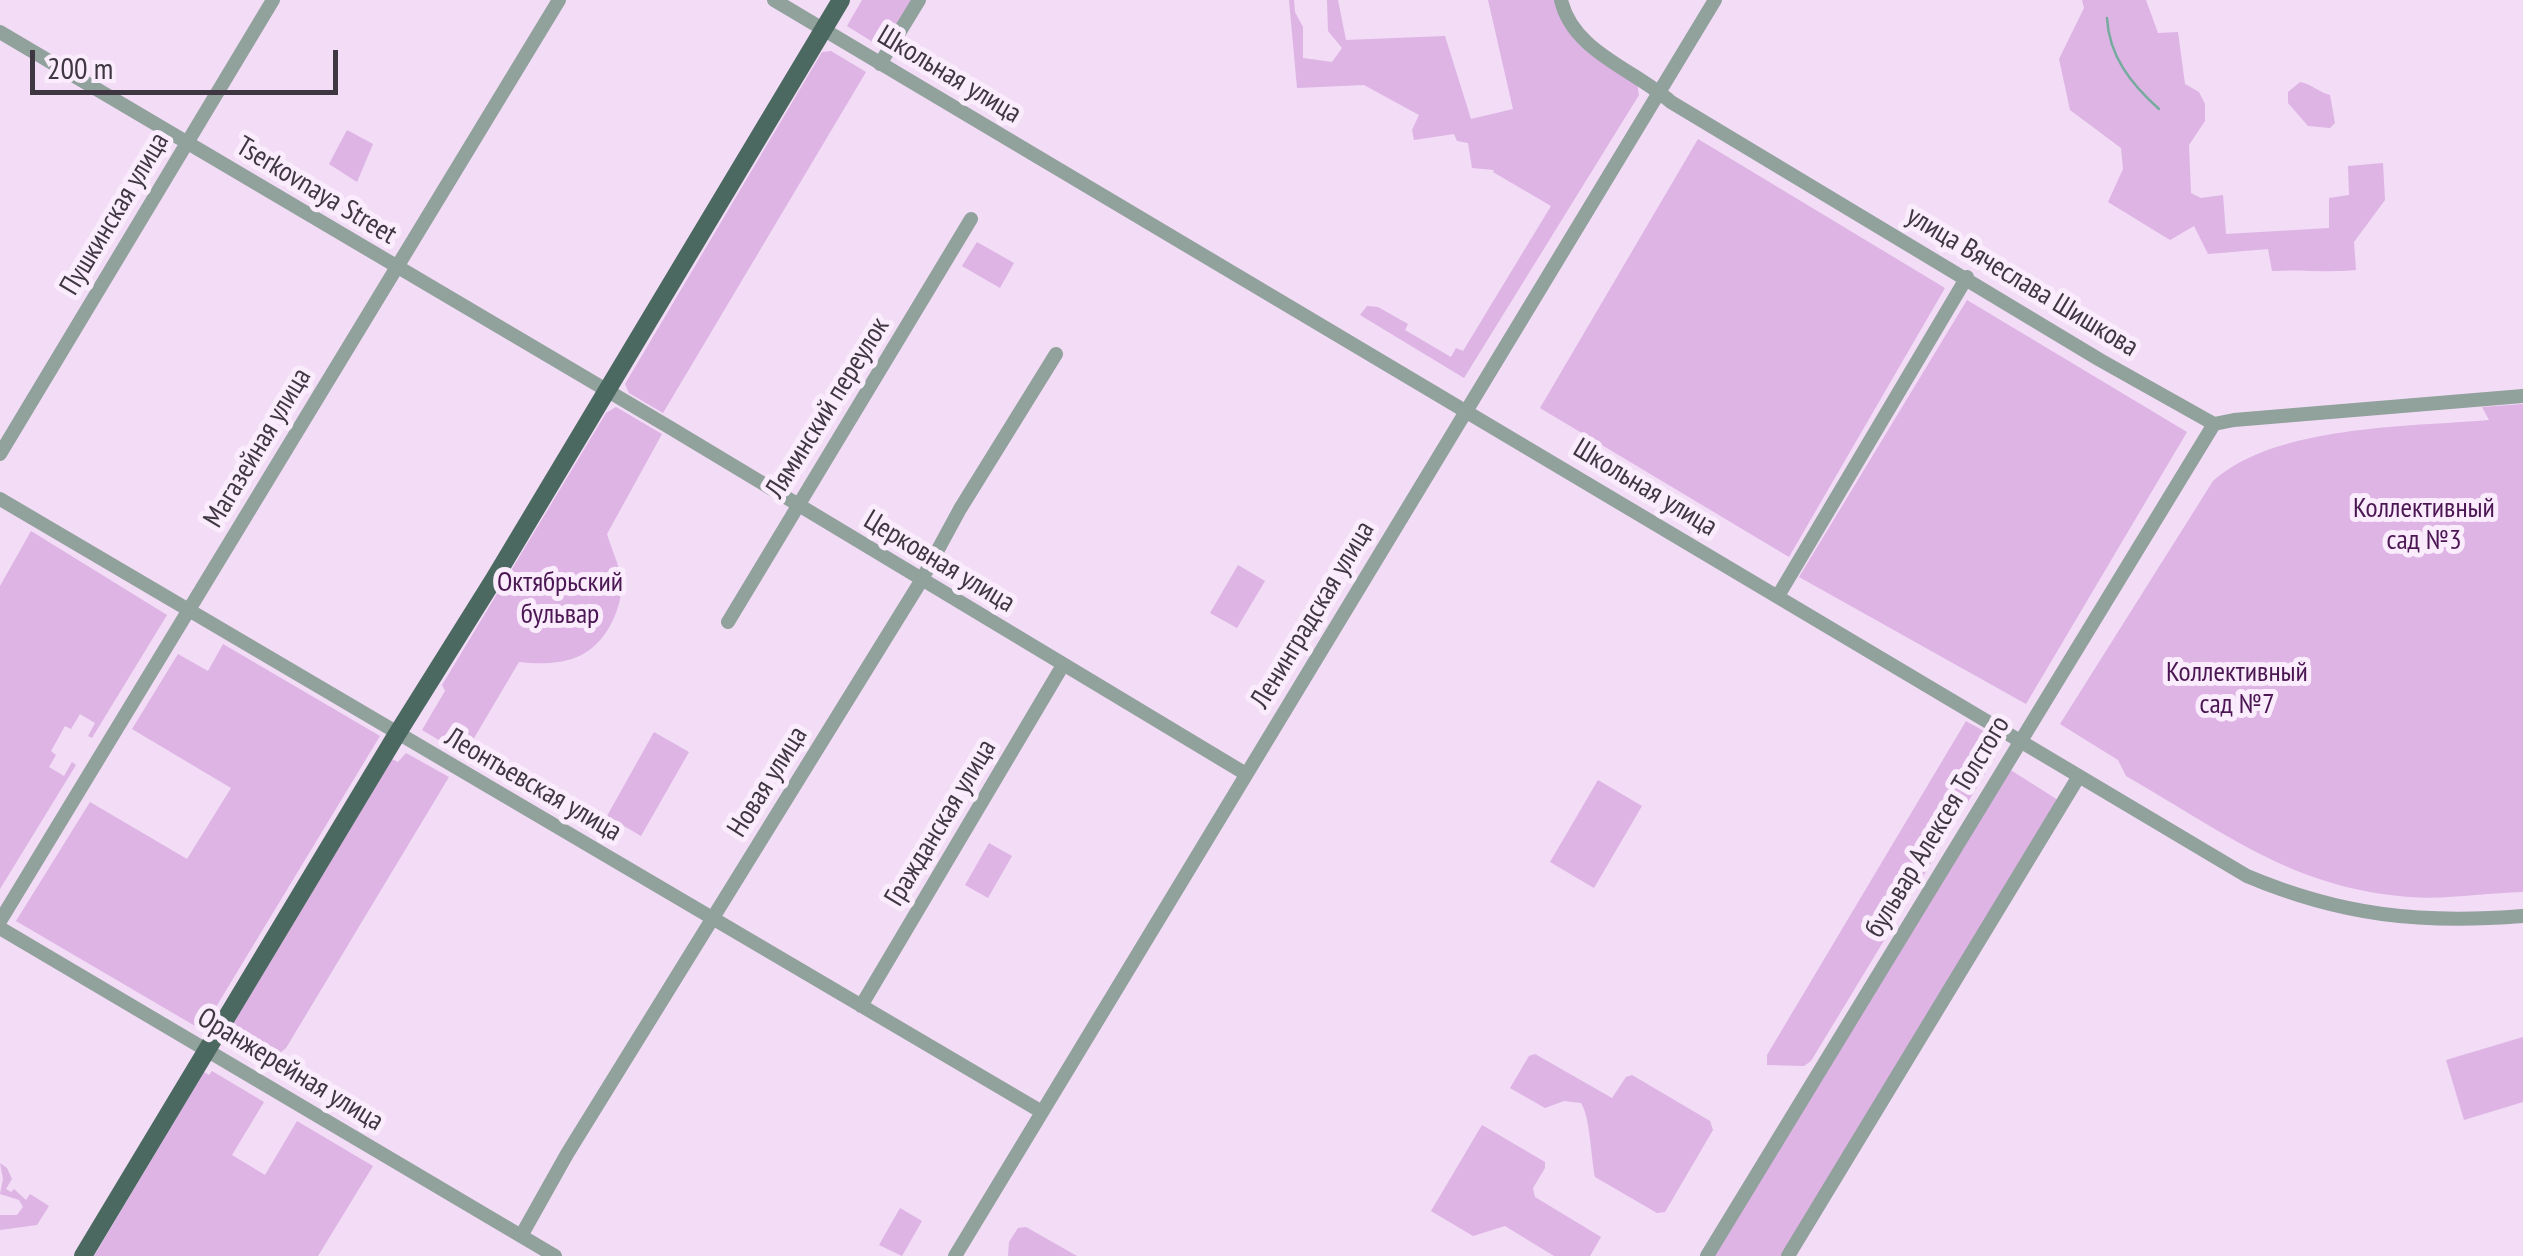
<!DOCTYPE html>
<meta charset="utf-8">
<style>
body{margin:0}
#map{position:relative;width:2523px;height:1256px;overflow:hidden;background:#f2dcf6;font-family:"PT Sans Narrow",sans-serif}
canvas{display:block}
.scale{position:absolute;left:30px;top:50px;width:308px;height:45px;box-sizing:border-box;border:5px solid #3e3640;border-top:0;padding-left:12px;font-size:30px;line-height:35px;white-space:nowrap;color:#3e3640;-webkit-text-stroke:8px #faecfc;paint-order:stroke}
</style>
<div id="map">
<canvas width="2523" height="1256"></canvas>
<div class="scale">200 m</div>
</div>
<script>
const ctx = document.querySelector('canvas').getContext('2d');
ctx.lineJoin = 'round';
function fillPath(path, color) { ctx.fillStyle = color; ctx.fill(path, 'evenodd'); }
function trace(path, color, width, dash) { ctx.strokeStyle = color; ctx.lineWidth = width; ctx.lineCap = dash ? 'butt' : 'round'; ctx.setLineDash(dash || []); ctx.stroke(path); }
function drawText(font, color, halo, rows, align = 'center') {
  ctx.font = font + ' "PT Sans Narrow",sans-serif'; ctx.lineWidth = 10; ctx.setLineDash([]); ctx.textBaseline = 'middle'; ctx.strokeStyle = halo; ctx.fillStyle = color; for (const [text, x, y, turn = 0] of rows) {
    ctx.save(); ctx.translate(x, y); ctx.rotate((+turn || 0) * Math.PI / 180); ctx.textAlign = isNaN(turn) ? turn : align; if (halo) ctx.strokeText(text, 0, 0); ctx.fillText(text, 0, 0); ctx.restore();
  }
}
fillPath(new Path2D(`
 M 862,0 L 913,0 L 884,49 L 847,26 Z
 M 1289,0 L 1294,0 L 1295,12 L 1303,27 L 1303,58 L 1332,62 L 1342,48 L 1328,31 L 1327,0 L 1338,0 L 1346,40 L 1445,36 L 1471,119 L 1513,109 L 1488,0 L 1555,0 C 1572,52 1593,56 1637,83 L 1639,95 L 1464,378 L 1360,315 L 1367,306 L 1378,307 L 1408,324 L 1405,330 L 1451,357 L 1456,348 L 1463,351 L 1551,206 L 1493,172 L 1494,170 L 1472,168 L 1468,143 L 1457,141 L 1454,134 L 1414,140 L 1412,130 L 1419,115 L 1364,85 L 1297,88 Z
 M 2082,0 L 2146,0 L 2158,33 L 2178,32 L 2185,84 L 2199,92 L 2205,104 L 2205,121 L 2189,145 L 2191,193 L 2201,198 L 2223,195 L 2226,234 L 2329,228 L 2329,198 L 2349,195 L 2348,166 L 2383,163 L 2385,200 L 2354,242 L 2356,270 C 2327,273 2301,269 2272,271 L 2268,249 L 2208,254 L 2194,226 L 2170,240 L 2108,202 L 2123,169 L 2121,148 L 2070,110 L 2059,59 L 2084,8 Z
 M 831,51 L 866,72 L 663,413 L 629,393 L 625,384 L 822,52 Z
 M 2300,82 C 2312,84 2318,92 2330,95 L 2335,123 L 2330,128 L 2308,126 L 2288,103 L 2288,92 Z
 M 347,130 L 373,144 L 357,182 L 329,164 Z
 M 1698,139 L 1945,288 L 1789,557 L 1540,408 Z
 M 977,242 L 1014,263 L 1000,288 L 962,266 Z
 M 1967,300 L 2187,432 L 2026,704 L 1799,577 Z
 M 2523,404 L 2523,892 C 2483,893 2439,901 2399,896 C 2288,885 2219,829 2126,776 L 2118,760 L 2060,724 L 2213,481 C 2276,425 2408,427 2489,420 L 2482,407 Z
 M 616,407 L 662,434 L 607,534 C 611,548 619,564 621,579 C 623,593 618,611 611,624 C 591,662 558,666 519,662 L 464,755 L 422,730 L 445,691 L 442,685 L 606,413 Z
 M 31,531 L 167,615 L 92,738 L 88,736 L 95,723 L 80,714 L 71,729 L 65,726 L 51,751 L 56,755 L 49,767 L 64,776 L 72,762 L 76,765 L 0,889 L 0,586 Z
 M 1238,565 L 1265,581 L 1237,628 L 1210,613 Z
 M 223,644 L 380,736 L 202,1030 L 16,921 L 90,802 L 187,859 L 231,788 L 132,729 L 178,654 L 208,671 Z
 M 1966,721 C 1981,730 1997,735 1997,754 L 1811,1061 L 1804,1066 L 1767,1065 L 1767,1055 Z
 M 654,732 L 689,752 L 641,836 L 607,816 Z
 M 406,753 L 449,777 L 286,1048 L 264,1065 L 226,1043 L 224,1039 L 392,759 L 398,762 Z
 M 2009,769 L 2058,800 L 1782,1256 L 1714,1256 Z
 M 1598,780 L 1642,806 L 1594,888 L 1550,862 Z
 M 989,843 L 1012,856 L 988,898 L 965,885 Z
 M 2523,1037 L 2523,1102 L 2464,1120 L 2446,1060 Z
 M 1535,1054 L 1612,1098 L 1626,1077 L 1632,1075 L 1710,1121 L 1713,1130 L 1665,1212 L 1657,1213 L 1595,1177 C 1591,1158 1590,1116 1581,1103 L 1564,1101 L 1545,1108 L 1510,1088 L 1529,1056 Z
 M 212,1071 L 264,1102 L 232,1155 L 265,1175 L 297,1121 L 373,1166 L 318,1256 L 94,1256 L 204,1072 L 209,1075 Z
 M 1482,1125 L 1545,1162 L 1545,1168 L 1533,1188 L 1535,1197 L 1601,1237 L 1590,1256 L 1554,1256 L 1505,1226 L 1473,1236 L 1431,1211 Z
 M 0,1163 L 7,1168 L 12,1179 L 6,1189 L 11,1192 L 14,1189 L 26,1200 L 30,1194 L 49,1206 L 37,1225 L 0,1230 L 0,1215 L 17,1215 L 23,1207 L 19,1200 L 0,1194 L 3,1179 Z
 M 900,1208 L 922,1221 L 902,1256 L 879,1245 Z
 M 1026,1227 L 1077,1256 L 1008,1256 L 1009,1242 L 1018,1228 Z`), '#ddb4e4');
trace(new Path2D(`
 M 2107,18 C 2109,56 2131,84 2159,109`), '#75aa9e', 2.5);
trace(new Path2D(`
 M 774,0 L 2247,876 C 2342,916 2421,924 2523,916
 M 1561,0 C 1573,52 1634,69 1671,102 L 2100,360 L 2214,424 L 2234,420 L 2523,396
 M 0,32 L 669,427 L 1246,774
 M 880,64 L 919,0
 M 0,454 L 273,0
 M 0,499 L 1042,1112
 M 1778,596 L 1967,277
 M 728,622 L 971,219
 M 0,921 L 559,0
 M 0,928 L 555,1256
 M 861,1006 L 1063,665
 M 521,1236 L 567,1154 L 921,581 L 960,509 L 1056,354
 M 955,1256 L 1715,0
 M 1707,1256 L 2214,424
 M 1788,1256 L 2079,776`), '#91a19c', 14);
trace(new Path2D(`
 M 83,1256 L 397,734 L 494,579 L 841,0`), '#4c6961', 18);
drawText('28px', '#3e3640', '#faecfc', [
 ["Школьная улица",949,75,31],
 ["Tserkovnaya Street",316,191,31],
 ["Пушкинская улица",115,214,-59],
 ["улица Вячеслава Шишкова",2022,282,31],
 ["Ляминский переулок",828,408,-58],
 ["Магазейная улица",258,448,-59],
 ["Школьная улица",1645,488,31],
 ["Церковная улица",939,562,31],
 ["Ленинградская улица",1313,615,-59],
 ["Новая улица",768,782,-58],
 ["Леонтьевская улица",533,785,30],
 ["Гражданская улица",941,823,-59],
 ["бульвар Алексея Толстого",1938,827,-59],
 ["Оранжерейная улица",290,1070,31]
]);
drawText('28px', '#4b1753', '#faecfc', [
 ["Коллективный",2424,509],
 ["сад №3",2424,541],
 ["Октябрьский",560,583],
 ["бульвар",560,615],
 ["Коллективный",2237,673],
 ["сад №7",2237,705]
]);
</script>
